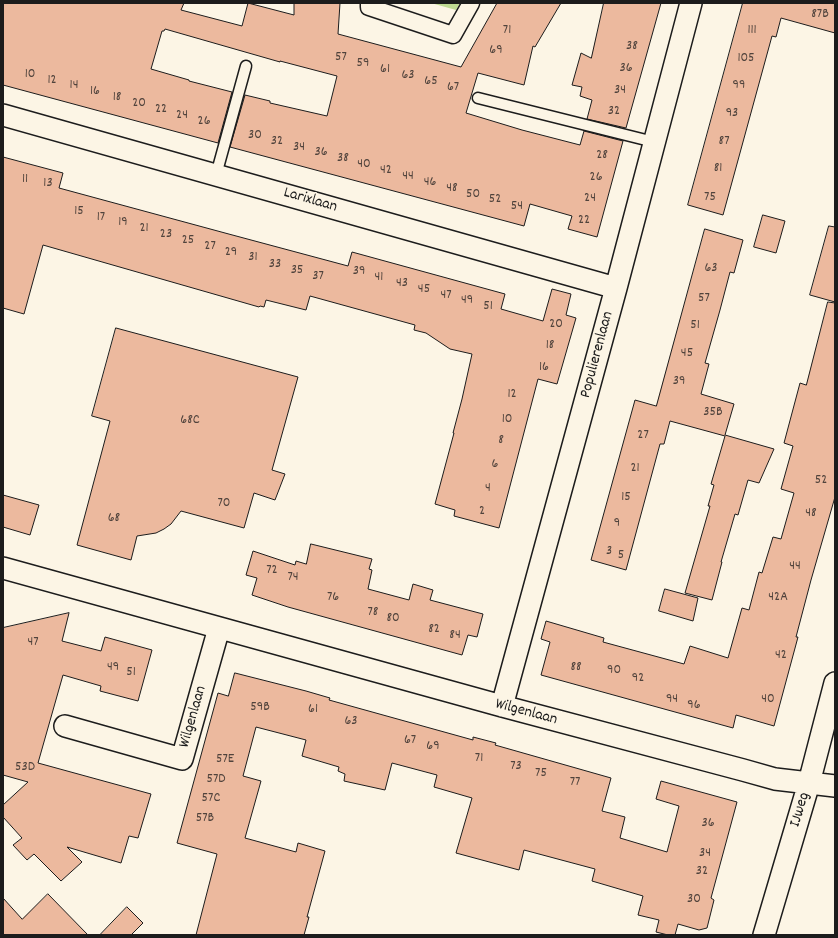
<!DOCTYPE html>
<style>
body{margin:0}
#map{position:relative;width:838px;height:938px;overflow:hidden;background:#fcf5e5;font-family:Dekko,sans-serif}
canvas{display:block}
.frame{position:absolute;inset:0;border:4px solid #1c1c1c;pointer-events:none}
</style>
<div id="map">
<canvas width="838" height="938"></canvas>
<div class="frame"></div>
</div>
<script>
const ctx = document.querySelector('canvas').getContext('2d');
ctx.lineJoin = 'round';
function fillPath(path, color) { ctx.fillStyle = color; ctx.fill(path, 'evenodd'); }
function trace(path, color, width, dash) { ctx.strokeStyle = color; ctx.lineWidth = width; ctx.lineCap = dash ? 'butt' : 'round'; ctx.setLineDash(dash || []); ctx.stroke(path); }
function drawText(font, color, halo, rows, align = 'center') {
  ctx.font = font + ' Dekko,sans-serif'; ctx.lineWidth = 3; ctx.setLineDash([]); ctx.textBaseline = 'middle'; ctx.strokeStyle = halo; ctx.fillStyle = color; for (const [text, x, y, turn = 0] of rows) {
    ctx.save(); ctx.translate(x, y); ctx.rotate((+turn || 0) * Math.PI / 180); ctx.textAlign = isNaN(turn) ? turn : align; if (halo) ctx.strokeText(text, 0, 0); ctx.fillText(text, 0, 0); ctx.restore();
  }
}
fillPath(new Path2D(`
 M 431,3 L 460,3 L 456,10 Z`), '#bfda92');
const building = new Path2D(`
 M 3,3 L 184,3 L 181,10 L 242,26 L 248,3 L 294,15 L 294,3 L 340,3 L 338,34 L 461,67 L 497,3 L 561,3 L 535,47 L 533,46 L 524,85 L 478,73 L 466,113 L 522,130 L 580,145 L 584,131 L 623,141 L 597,237 L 568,229 L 572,216 L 530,204 L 524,226 L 230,147 L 245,95 L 270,101 L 270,103 L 327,116 L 337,76 L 280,61 L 280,62 L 165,29 L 164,31 L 162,31 L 151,69 L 189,80 L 189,81 L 232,92 L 218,143 L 3,85 Z
 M 604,3 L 661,3 L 626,128 L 587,119 L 592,100 L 580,96 L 582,87 L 572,85 L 581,53 L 591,58 Z
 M 743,3 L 835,3 L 835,33 L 781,18 L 776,37 L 772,36 L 723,215 L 688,205 Z
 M 3,157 L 63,173 L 59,188 L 225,233 L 348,266 L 352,252 L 505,294 L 501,309 L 543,321 L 552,289 L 571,294 L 566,315 L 576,318 L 557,384 L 538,379 L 499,528 L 454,516 L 455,510 L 435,504 L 454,433 L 453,433 L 462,399 L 472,354 L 450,349 L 426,333 L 414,330 L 415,325 L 310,296 L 306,310 L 266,300 L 264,307 L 260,306 L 259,307 L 43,245 L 24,314 L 3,308 Z
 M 763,215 L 785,221 L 776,253 L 754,247 Z
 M 829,226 L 835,227 L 835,302 L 810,295 Z
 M 705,229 L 743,240 L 734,273 L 730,272 L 720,310 L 705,363 L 709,364 L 701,394 L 734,404 L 725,435 L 774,449 L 759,483 L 748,480 L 738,515 L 735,514 L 721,562 L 722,562 L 712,600 L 685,593 L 710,506 L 708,506 L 714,485 L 711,484 L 725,436 L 670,421 L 664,444 L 660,444 L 626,570 L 591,560 L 635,400 L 656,406 Z
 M 828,302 L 835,303 L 835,497 L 811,580 L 796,637 L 798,637 L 774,726 L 736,715 L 733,728 L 541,675 L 550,642 L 541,639 L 546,621 L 604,638 L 603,642 L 684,664 L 690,646 L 728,658 L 742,608 L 749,610 L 759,572 L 762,573 L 773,537 L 781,539 L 794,493 L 781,489 L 793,446 L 784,443 L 800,383 L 806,385 Z
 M 116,328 L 298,377 L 272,470 L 285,474 L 275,500 L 254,493 L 244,528 L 181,511 L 171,524 L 164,529 L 156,533 L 137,536 L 131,560 L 77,545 L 110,421 L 92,416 Z
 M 3,495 L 39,505 L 30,535 L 3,527 Z
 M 311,544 L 372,559 L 369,569 L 372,570 L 368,589 L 409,600 L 413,584 L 433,590 L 430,600 L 483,614 L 477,637 L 468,635 L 462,655 L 288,607 L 252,595 L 257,578 L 246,575 L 253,551 L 295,565 L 296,561 L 306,564 Z
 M 665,589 L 698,598 L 693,621 L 659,611 Z
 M 69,613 L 62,641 L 101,651 L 105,637 L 152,650 L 138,701 L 100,691 L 101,686 L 63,675 L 38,763 L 151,794 L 138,838 L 129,836 L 121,863 L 67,847 L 82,862 L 61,881 L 34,854 L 27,860 L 13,845 L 22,838 L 3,817 L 3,805 L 28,782 L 3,775 L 3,628 Z
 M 235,673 L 306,691 L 330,698 L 329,700 L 473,740 L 473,737 L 496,743 L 495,745 L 611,778 L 602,811 L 625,817 L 620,838 L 667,852 L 679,806 L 656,799 L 661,781 L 737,802 L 711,898 L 714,900 L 707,928 L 699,930 L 678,924 L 675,935 L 668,935 L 656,932 L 659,920 L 638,915 L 643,896 L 592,881 L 595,869 L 524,850 L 519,870 L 456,853 L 472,798 L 434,787 L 437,775 L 392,763 L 385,790 L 344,781 L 345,774 L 338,771 L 339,767 L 302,756 L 306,740 L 256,727 L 243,776 L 261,781 L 245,838 L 296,852 L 298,843 L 325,851 L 307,917 L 309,917 L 304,935 L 196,935 L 217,854 L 177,843 L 218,693 L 228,696 Z
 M 48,894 L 88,935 L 3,935 L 3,898 L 22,919 Z
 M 127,907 L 143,923 L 131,935 L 100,935 Z`);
fillPath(building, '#ecb99e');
trace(building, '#1c1c1c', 1);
const service = new Path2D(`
 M 478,98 L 654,142
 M 216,175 L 246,66`);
const pedestrian = new Path2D(`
 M 369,3 L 369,7 L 453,35 L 471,3`);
const minor = new Path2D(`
 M 3,115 L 616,288
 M 3,568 L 502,706 L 743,770 L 775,779 L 835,786
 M 502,706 L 616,288 L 691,3
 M 65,726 L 182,759 L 219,628
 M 764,935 L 809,783 L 835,683`);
trace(service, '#1c1c1c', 13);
trace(pedestrian, '#1c1c1c', 19);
trace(minor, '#1c1c1c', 24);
trace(service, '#fcf5e5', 10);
trace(pedestrian, '#fcf5e5', 16);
trace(minor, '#fcf5e5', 21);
drawText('14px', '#50433c', null, [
 ["87B",820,15],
 ["71",507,31],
 ["111",752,31],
 ["38",632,47],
 ["69",496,51],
 ["57",341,58],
 ["105",746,59],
 ["59",363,64],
 ["36",626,69],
 ["61",385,70],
 ["10",30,75],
 ["63",408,76],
 ["12",52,81],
 ["65",431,82],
 ["14",74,86],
 ["99",739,86],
 ["67",453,88],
 ["34",620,91],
 ["16",95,92],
 ["18",117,98],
 ["20",139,104],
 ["22",161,110],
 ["32",614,112],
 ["93",732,114],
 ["24",182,116],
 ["26",204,122],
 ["30",255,136],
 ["32",277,142],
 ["87",724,142],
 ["34",299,148],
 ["36",321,153],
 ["28",602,156],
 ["38",343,159],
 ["40",364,165],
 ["81",718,169],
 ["42",386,171],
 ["44",408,177],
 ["26",596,178],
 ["11",25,180],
 ["46",430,183],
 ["13",48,184],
 ["48",452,189],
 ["50",473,195],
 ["75",710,198],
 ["24",590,199],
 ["52",495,200],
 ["54",517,207],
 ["15",79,212],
 ["17",101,218],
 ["22",584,221],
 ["19",123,223],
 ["21",144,229],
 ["23",166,235],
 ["25",188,241],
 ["27",210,247],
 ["29",231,253],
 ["31",253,258],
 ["33",275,265],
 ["63",711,269],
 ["35",297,271],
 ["39",359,272],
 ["37",318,277],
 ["41",379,278],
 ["43",402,284],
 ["45",424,290],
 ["47",446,296],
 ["57",704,299],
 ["49",467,301],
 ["51",488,307],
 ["20",556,325],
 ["51",695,326],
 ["18",550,346],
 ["45",687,354],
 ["16",544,368],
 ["39",679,382],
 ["12",512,395],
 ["35B",713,413],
 ["10",507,420],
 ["68C",190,421],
 ["27",643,436],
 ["8",501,441],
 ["6",495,465],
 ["21",635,469],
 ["52",821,481],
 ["4",488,489],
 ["15",626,498],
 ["70",224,504],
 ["2",482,512],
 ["48",811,514],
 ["68",114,519],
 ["9",617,524],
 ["3",609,552],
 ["5",621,556],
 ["44",795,567],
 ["72",272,571],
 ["74",293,578],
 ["76",333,598],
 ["42A",778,598],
 ["78",373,613],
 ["80",393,619],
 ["82",434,630],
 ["84",455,636],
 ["47",33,643],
 ["42",781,656],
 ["49",113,668],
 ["88",576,668],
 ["90",614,671],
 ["51",131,673],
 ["92",638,679],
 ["94",672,700],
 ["40",768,700],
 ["96",694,706],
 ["59B",260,708],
 ["61",313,710],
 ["63",351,722],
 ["67",410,741],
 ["69",433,747],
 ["71",479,759],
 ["57E",225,760],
 ["73",516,767],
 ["53D",25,768],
 ["75",541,774],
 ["57D",216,780],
 ["77",575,783],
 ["57C",211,799],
 ["57B",205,819],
 ["36",708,824],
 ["34",705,854],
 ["32",702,872],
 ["30",694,900]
]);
drawText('16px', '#1c1c1c', '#fcf5e5', [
 ["Larixlaan",310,201,16],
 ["Populierenlaan",598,355,-75],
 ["Wilgenlaan",526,713,15],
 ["Wilgenlaan",194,717,-74],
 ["IJweg",801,810,-73]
]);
</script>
